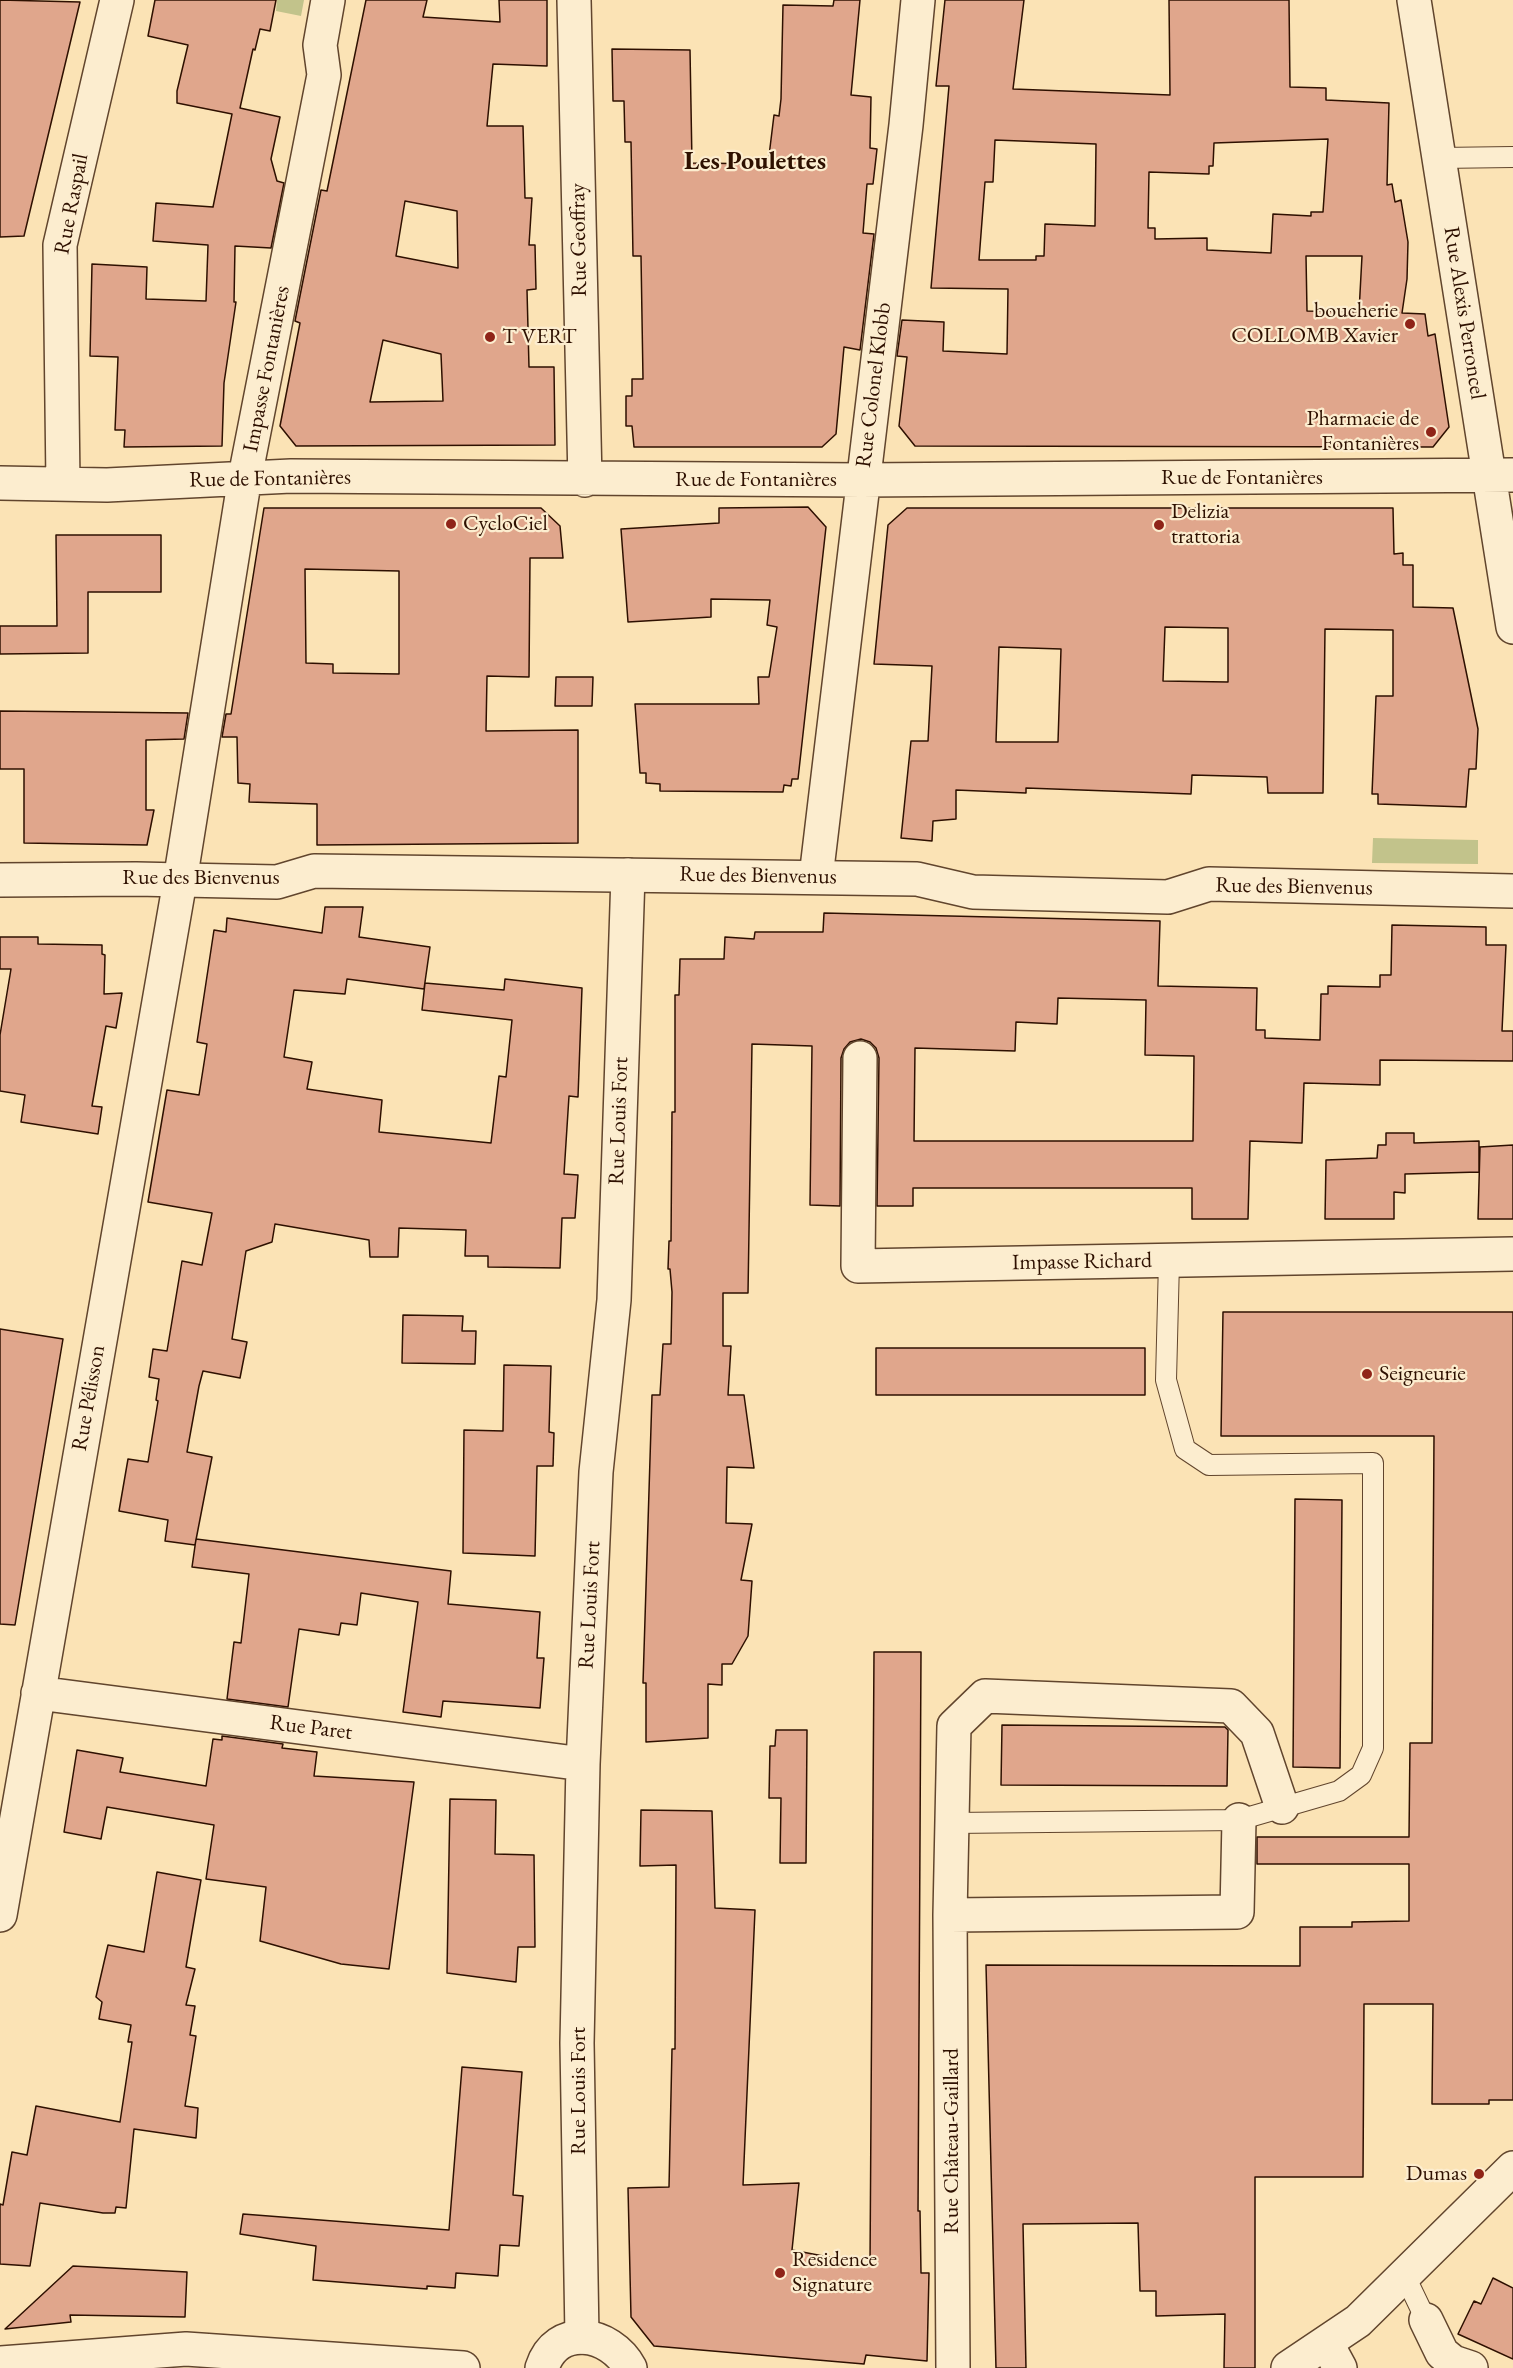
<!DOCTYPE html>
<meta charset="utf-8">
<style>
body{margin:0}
canvas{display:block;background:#fbe3b5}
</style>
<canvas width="1513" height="2368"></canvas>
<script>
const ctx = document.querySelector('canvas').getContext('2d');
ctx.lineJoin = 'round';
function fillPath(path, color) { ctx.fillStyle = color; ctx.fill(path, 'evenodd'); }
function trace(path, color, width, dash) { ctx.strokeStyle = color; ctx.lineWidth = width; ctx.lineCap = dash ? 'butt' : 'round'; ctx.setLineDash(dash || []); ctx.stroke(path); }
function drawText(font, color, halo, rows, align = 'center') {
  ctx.font = font + ' "EB Garamond",serif'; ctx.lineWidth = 4.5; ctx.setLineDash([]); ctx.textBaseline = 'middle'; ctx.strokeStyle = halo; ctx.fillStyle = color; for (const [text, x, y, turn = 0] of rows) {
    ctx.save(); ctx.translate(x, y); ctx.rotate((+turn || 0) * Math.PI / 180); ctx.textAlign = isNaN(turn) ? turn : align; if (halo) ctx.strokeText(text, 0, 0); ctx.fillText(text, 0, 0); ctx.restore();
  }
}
fillPath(new Path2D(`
 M 277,0 L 304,0 L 301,16 L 276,11 Z
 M 1373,838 L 1478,840 L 1478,864 L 1372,863 Z`), '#c2c38b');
const building = new Path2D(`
 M 0,0 L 80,2 L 24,236 L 0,237 Z
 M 155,0 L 276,0 L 270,31 L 260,29 L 255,50 L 253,49 L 240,108 L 280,117 L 271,159 L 277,181 L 284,183 L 271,248 L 235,246 L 234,302 L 236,302 L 224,383 L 222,446 L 124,447 L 125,430 L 115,430 L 118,357 L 90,356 L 92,264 L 147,267 L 146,299 L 206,301 L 208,245 L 153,241 L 156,203 L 213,207 L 232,114 L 177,103 L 177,91 L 188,45 L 148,36 Z
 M 366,0 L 427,0 L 423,17 L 500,22 L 499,0 L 547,0 L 547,66 L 493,64 L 487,126 L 523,126 L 525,198 L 532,198 L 529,245 L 535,245 L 536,289 L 527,290 L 529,367 L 554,367 L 555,445 L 296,446 L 280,426 L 300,323 L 295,321 L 321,190 L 327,191 ZM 405,201 L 457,211 L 458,268 L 396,256 ZM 383,340 L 441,354 L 443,401 L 370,402 Z
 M 834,0 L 860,0 L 851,95 L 871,97 L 870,148 L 877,149 L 873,184 L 867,184 L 863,233 L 874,234 L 860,350 L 844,347 L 836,434 L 822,447 L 634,447 L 632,426 L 626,426 L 626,396 L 632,396 L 632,379 L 643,379 L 641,256 L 633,256 L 631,142 L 625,142 L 624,101 L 613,101 L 612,49 L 690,50 L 692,163 L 768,164 L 774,115 L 779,116 L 781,99 L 783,5 L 833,6 Z
 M 945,0 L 1024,0 L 1013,89 L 1170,95 L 1169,0 L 1289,0 L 1290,87 L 1326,88 L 1326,100 L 1389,103 L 1387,185 L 1392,184 L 1395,202 L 1401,200 L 1408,242 L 1407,279 L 1402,313 L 1425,314 L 1428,336 L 1435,334 L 1449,427 L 1433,447 L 915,446 L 899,426 L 907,357 L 897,356 L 902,320 L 944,322 L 943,351 L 1007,354 L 1008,289 L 931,288 L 949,86 L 936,86 ZM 1328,139 L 1323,212 L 1311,212 L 1311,216 L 1273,214 L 1271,253 L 1207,250 L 1207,238 L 1155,239 L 1155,228 L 1148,228 L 1149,172 L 1209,174 L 1209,166 L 1213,166 L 1214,143 ZM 995,140 L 1096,144 L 1095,226 L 1045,224 L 1044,256 L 1036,256 L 1036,260 L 979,260 L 985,182 L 993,182 ZM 1306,256 L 1362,256 L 1359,312 L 1307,311 Z
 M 808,507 L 826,527 L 798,779 L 792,779 L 791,786 L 784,785 L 783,792 L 660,791 L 660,784 L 646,783 L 646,773 L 640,773 L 635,704 L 759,704 L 758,677 L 769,677 L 777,627 L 767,625 L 770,600 L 711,599 L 711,617 L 628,622 L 621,529 L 719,523 L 719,508 Z
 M 264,508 L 541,508 L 560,526 L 563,558 L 530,558 L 529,677 L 487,676 L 486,731 L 578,730 L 578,843 L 317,845 L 317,804 L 249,802 L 250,784 L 238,783 L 237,737 L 222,737 L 226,714 L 231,714 ZM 305,569 L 399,571 L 399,674 L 333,673 L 333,664 L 306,663 Z
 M 907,508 L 1393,508 L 1394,554 L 1403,553 L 1403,565 L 1413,565 L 1413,607 L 1453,608 L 1478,729 L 1476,769 L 1469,769 L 1466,807 L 1378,804 L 1378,794 L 1372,794 L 1376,696 L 1393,696 L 1393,630 L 1325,629 L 1323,793 L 1268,793 L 1267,777 L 1192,775 L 1191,794 L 1026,788 L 1026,793 L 956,790 L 956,819 L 933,821 L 932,841 L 901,838 L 911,741 L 928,741 L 932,666 L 874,664 L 888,525 ZM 1165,627 L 1228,628 L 1228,682 L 1163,681 ZM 999,647 L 1061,649 L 1058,742 L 996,742 Z
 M 56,535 L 161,535 L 161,592 L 88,592 L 88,653 L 0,654 L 0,626 L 57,626 Z
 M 556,677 L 593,677 L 592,706 L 555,706 Z
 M 0,711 L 188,713 L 184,739 L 146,740 L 146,810 L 154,810 L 147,845 L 24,843 L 24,769 L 0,769 Z
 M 325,907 L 363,907 L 359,937 L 430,947 L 424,989 L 347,979 L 345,994 L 294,990 L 284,1057 L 312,1062 L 307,1089 L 382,1100 L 379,1132 L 491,1143 L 499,1076 L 506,1077 L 512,1020 L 422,1010 L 425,983 L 504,990 L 505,979 L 582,988 L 578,1097 L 569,1096 L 564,1174 L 578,1175 L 575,1218 L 562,1218 L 560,1268 L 488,1267 L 488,1256 L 465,1256 L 466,1230 L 399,1228 L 398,1257 L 370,1257 L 369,1240 L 275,1224 L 272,1242 L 246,1251 L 232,1339 L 247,1342 L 240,1378 L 203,1371 L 199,1386 L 187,1452 L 212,1457 L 195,1545 L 165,1541 L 168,1520 L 119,1511 L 128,1459 L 148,1462 L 158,1401 L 156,1400 L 159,1379 L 149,1377 L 153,1349 L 167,1351 L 182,1261 L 202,1265 L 212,1213 L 148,1202 L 167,1090 L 199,1095 L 207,1044 L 197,1042 L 214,930 L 226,932 L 227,918 L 322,933 Z
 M 824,913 L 1160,921 L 1158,986 L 1257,988 L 1256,1030 L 1265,1030 L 1265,1038 L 1320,1040 L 1321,994 L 1328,994 L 1328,986 L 1380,987 L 1380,975 L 1391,975 L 1392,925 L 1486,927 L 1486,945 L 1506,945 L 1502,1031 L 1513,1031 L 1513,1061 L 1380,1060 L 1380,1085 L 1304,1083 L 1302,1143 L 1250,1141 L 1248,1219 L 1192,1219 L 1192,1188 L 913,1188 L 913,1206 L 877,1206 L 879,1058 L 876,1048 L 870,1042 L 861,1039 L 850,1042 L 844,1049 L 841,1058 L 840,1206 L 810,1205 L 812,1046 L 752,1044 L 748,1293 L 723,1293 L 723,1346 L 731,1346 L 728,1395 L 744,1395 L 754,1468 L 727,1467 L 726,1523 L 752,1524 L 741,1580 L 752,1581 L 748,1636 L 732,1664 L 722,1664 L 722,1685 L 708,1684 L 708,1738 L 646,1742 L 646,1683 L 643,1683 L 652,1395 L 660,1395 L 663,1344 L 671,1344 L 672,1292 L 670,1269 L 668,1269 L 669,1241 L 671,1241 L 672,1112 L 675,1112 L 675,995 L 679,995 L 680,959 L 724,959 L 725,937 L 754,939 L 755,932 L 823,932 ZM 1058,998 L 1146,1000 L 1145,1055 L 1194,1056 L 1193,1141 L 914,1141 L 915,1048 L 1015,1051 L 1016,1022 L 1057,1024 Z
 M 0,937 L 38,937 L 38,944 L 102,945 L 102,954 L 105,955 L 104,994 L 122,993 L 116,1028 L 106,1026 L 92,1106 L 102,1107 L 98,1134 L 21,1122 L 25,1095 L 0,1091 L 0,1035 L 11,969 L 0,969 Z
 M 1386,1133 L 1414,1133 L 1414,1143 L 1479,1141 L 1479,1172 L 1405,1174 L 1405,1193 L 1394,1192 L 1394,1219 L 1325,1219 L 1326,1160 L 1377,1158 L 1378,1145 L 1386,1145 Z
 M 1513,1145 L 1513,1219 L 1478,1219 L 1480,1147 Z
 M 1223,1312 L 1513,1312 L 1513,2100 L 1489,2100 L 1489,2104 L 1432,2104 L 1433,2004 L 1364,2004 L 1363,2177 L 1255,2177 L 1255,2368 L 1224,2368 L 1225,2314 L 1156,2316 L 1156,2291 L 1140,2291 L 1138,2223 L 1023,2224 L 1026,2368 L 996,2368 L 986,1965 L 1300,1966 L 1300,1927 L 1352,1927 L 1352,1922 L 1409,1921 L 1409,1864 L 1257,1864 L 1257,1837 L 1409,1837 L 1410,1743 L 1432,1743 L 1434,1436 L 1221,1436 Z
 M 403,1315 L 463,1316 L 462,1331 L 476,1331 L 475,1364 L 402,1363 Z
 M 0,1329 L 63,1339 L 15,1625 L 0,1624 Z
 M 876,1348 L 1145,1348 L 1145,1395 L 876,1395 Z
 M 504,1365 L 551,1366 L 549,1432 L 554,1433 L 553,1466 L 537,1466 L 535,1556 L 463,1553 L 464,1430 L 503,1431 Z
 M 1295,1499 L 1342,1500 L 1340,1768 L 1293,1767 Z
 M 196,1539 L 451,1571 L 448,1604 L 540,1612 L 537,1658 L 544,1658 L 540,1708 L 443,1701 L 441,1717 L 403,1712 L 418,1602 L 361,1593 L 357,1625 L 341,1623 L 339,1635 L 299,1629 L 288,1707 L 227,1699 L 234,1642 L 241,1643 L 249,1574 L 192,1567 Z
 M 874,1652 L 921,1652 L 918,2211 L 920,2211 L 921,2273 L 929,2273 L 927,2361 L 866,2355 L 864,2364 L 654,2346 L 631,2317 L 628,2188 L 669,2187 L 672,2049 L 675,2049 L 676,1865 L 640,1866 L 641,1810 L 712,1811 L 715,1908 L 755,1910 L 743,2185 L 799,2183 L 792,2250 L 870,2265 Z
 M 1002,1725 L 1225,1727 L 1228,1730 L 1227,1786 L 1001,1785 Z
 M 776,1730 L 807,1730 L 806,1863 L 780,1863 L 781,1798 L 769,1798 L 770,1746 L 775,1746 Z
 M 222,1736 L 283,1744 L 282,1748 L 317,1752 L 314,1776 L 414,1782 L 389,1969 L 341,1964 L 260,1941 L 266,1887 L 206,1879 L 214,1825 L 107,1807 L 101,1839 L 64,1832 L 77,1750 L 123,1758 L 120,1772 L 206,1786 L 213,1739 L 222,1740 Z
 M 450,1799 L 496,1800 L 495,1854 L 534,1855 L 535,1947 L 518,1947 L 516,1982 L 447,1973 Z
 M 157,1872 L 201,1880 L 186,1967 L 195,1969 L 186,2005 L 195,2006 L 190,2035 L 196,2036 L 185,2106 L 198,2108 L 196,2138 L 134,2129 L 126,2208 L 116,2207 L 115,2213 L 103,2213 L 40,2203 L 30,2266 L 0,2264 L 0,2204 L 3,2205 L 12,2152 L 27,2155 L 36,2106 L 120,2122 L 132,2042 L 128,2042 L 131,2025 L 99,2019 L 102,2002 L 96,1997 L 108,1945 L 144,1952 Z
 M 462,2067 L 522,2072 L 513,2195 L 523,2196 L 519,2246 L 500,2245 L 498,2276 L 456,2273 L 455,2288 L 427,2286 L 427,2289 L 313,2280 L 316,2246 L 240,2234 L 243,2214 L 449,2230 Z
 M 73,2266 L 187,2272 L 185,2317 L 70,2315 L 71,2322 L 5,2329 Z
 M 1493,2278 L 1513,2288 L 1513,2359 L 1458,2334 L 1474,2301 L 1481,2304 Z`);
fillPath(building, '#e0a68c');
trace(building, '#2e1000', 1.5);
const service = new Path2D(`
 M 1439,158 L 1513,157
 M 952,1823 L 1239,1820 L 1339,1791 L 1361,1775 L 1373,1748 L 1373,1463 L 1209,1465 L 1185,1449 L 1166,1380 L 1169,1261
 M 1405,2276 L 1426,2320`);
const minor = new Path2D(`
 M 574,0 L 585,480
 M 1414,0 L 1513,627
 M 0,483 L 107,485 L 291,476 L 862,480 L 1513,475
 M 63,484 L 60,245 L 117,0
 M 816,877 L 906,125 L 918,0
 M 860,1058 L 858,1266 L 1513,1254
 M 38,1693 L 583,1764
 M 0,1915 L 180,881 L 245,477 L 324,75 L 320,45 L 328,0
 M 950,1915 L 1237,1912 L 1239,1820
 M 1426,2320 L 1442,2353 L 1453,2362 L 1471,2368
 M 582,2337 L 577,2043 L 583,1764 L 596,1472 L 614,1300 L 628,875
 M 1327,2344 L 1340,2368
 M 953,2368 L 950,1915 L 954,1726 L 985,1696 L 1231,1706 L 1257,1733 L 1282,1807`);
const tertiary = new Path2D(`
 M 0,880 L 136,879 L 277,882 L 314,871 L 917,879 L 973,892 L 1168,897 L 1209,884 L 1513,891
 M 0,2363 L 186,2349 L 463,2368
 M 542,2368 C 556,2323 610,2331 630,2368
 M 1288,2368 L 1358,2321 L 1513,2168`);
trace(service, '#61452d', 22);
trace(minor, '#61452d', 36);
trace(tertiary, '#61452d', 36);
trace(service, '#fcedcf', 20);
trace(minor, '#fcedcf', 33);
trace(tertiary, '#fcedcf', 33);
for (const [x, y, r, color] of [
 [1410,324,6,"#8f2418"],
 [490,337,6,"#8f2418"],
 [1431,432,6,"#8f2418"],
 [451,524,6,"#8f2418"],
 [1159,525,6,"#8f2418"],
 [1367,1374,6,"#8f2418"],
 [1479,2174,6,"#8f2418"],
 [780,2273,6,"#8f2418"]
]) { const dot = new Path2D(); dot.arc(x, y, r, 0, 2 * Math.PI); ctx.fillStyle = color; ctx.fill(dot); trace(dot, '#fcedcf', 2); }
drawText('22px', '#2e1000', '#fcedcf', [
 ["Rue Raspail",72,204,-79],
 ["Rue Geoffray",579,240,-91],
 ["Rue Alexis Perroncel",1464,313,81],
 ["Impasse Fontanières",267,369,-79],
 ["Rue Colonel Klobb",874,385,-83],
 ["Rue de Fontanières",1242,478],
 ["Rue de Fontanières",270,479,-1],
 ["Rue de Fontanières",756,480],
 ["Rue des Bienvenus",758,876,1],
 ["Rue des Bienvenus",201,878],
 ["Rue des Bienvenus",1294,887,1],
 ["Rue Louis Fort",619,1121,-88],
 ["Impasse Richard",1082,1262,-1],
 ["Rue Pélisson",89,1398,-80],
 ["Rue Louis Fort",590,1605,-87],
 ["Rue Paret",311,1728,7],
 ["Rue Louis Fort",579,2091,-90],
 ["Rue Château-Gaillard",952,2141,-90]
]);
drawText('22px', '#2e1000', '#fcedcf', [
 ["boucherie",1398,311,"right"],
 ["COLLOMB Xavier",1398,336,"right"],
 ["T VERT",502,337],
 ["Pharmacie de",1419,419,"right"],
 ["Fontanières",1419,444,"right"],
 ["Delizia",1171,512],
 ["trattoria",1171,537],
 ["CycloCiel",463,524],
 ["Seigneurie",1379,1374],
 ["Dumas",1467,2174,"right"],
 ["Residence",792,2260],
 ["Signature",792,2285]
], 'left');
drawText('bold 26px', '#2e1000', '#fcedcf', [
 ["Les Poulettes",755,162]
]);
</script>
